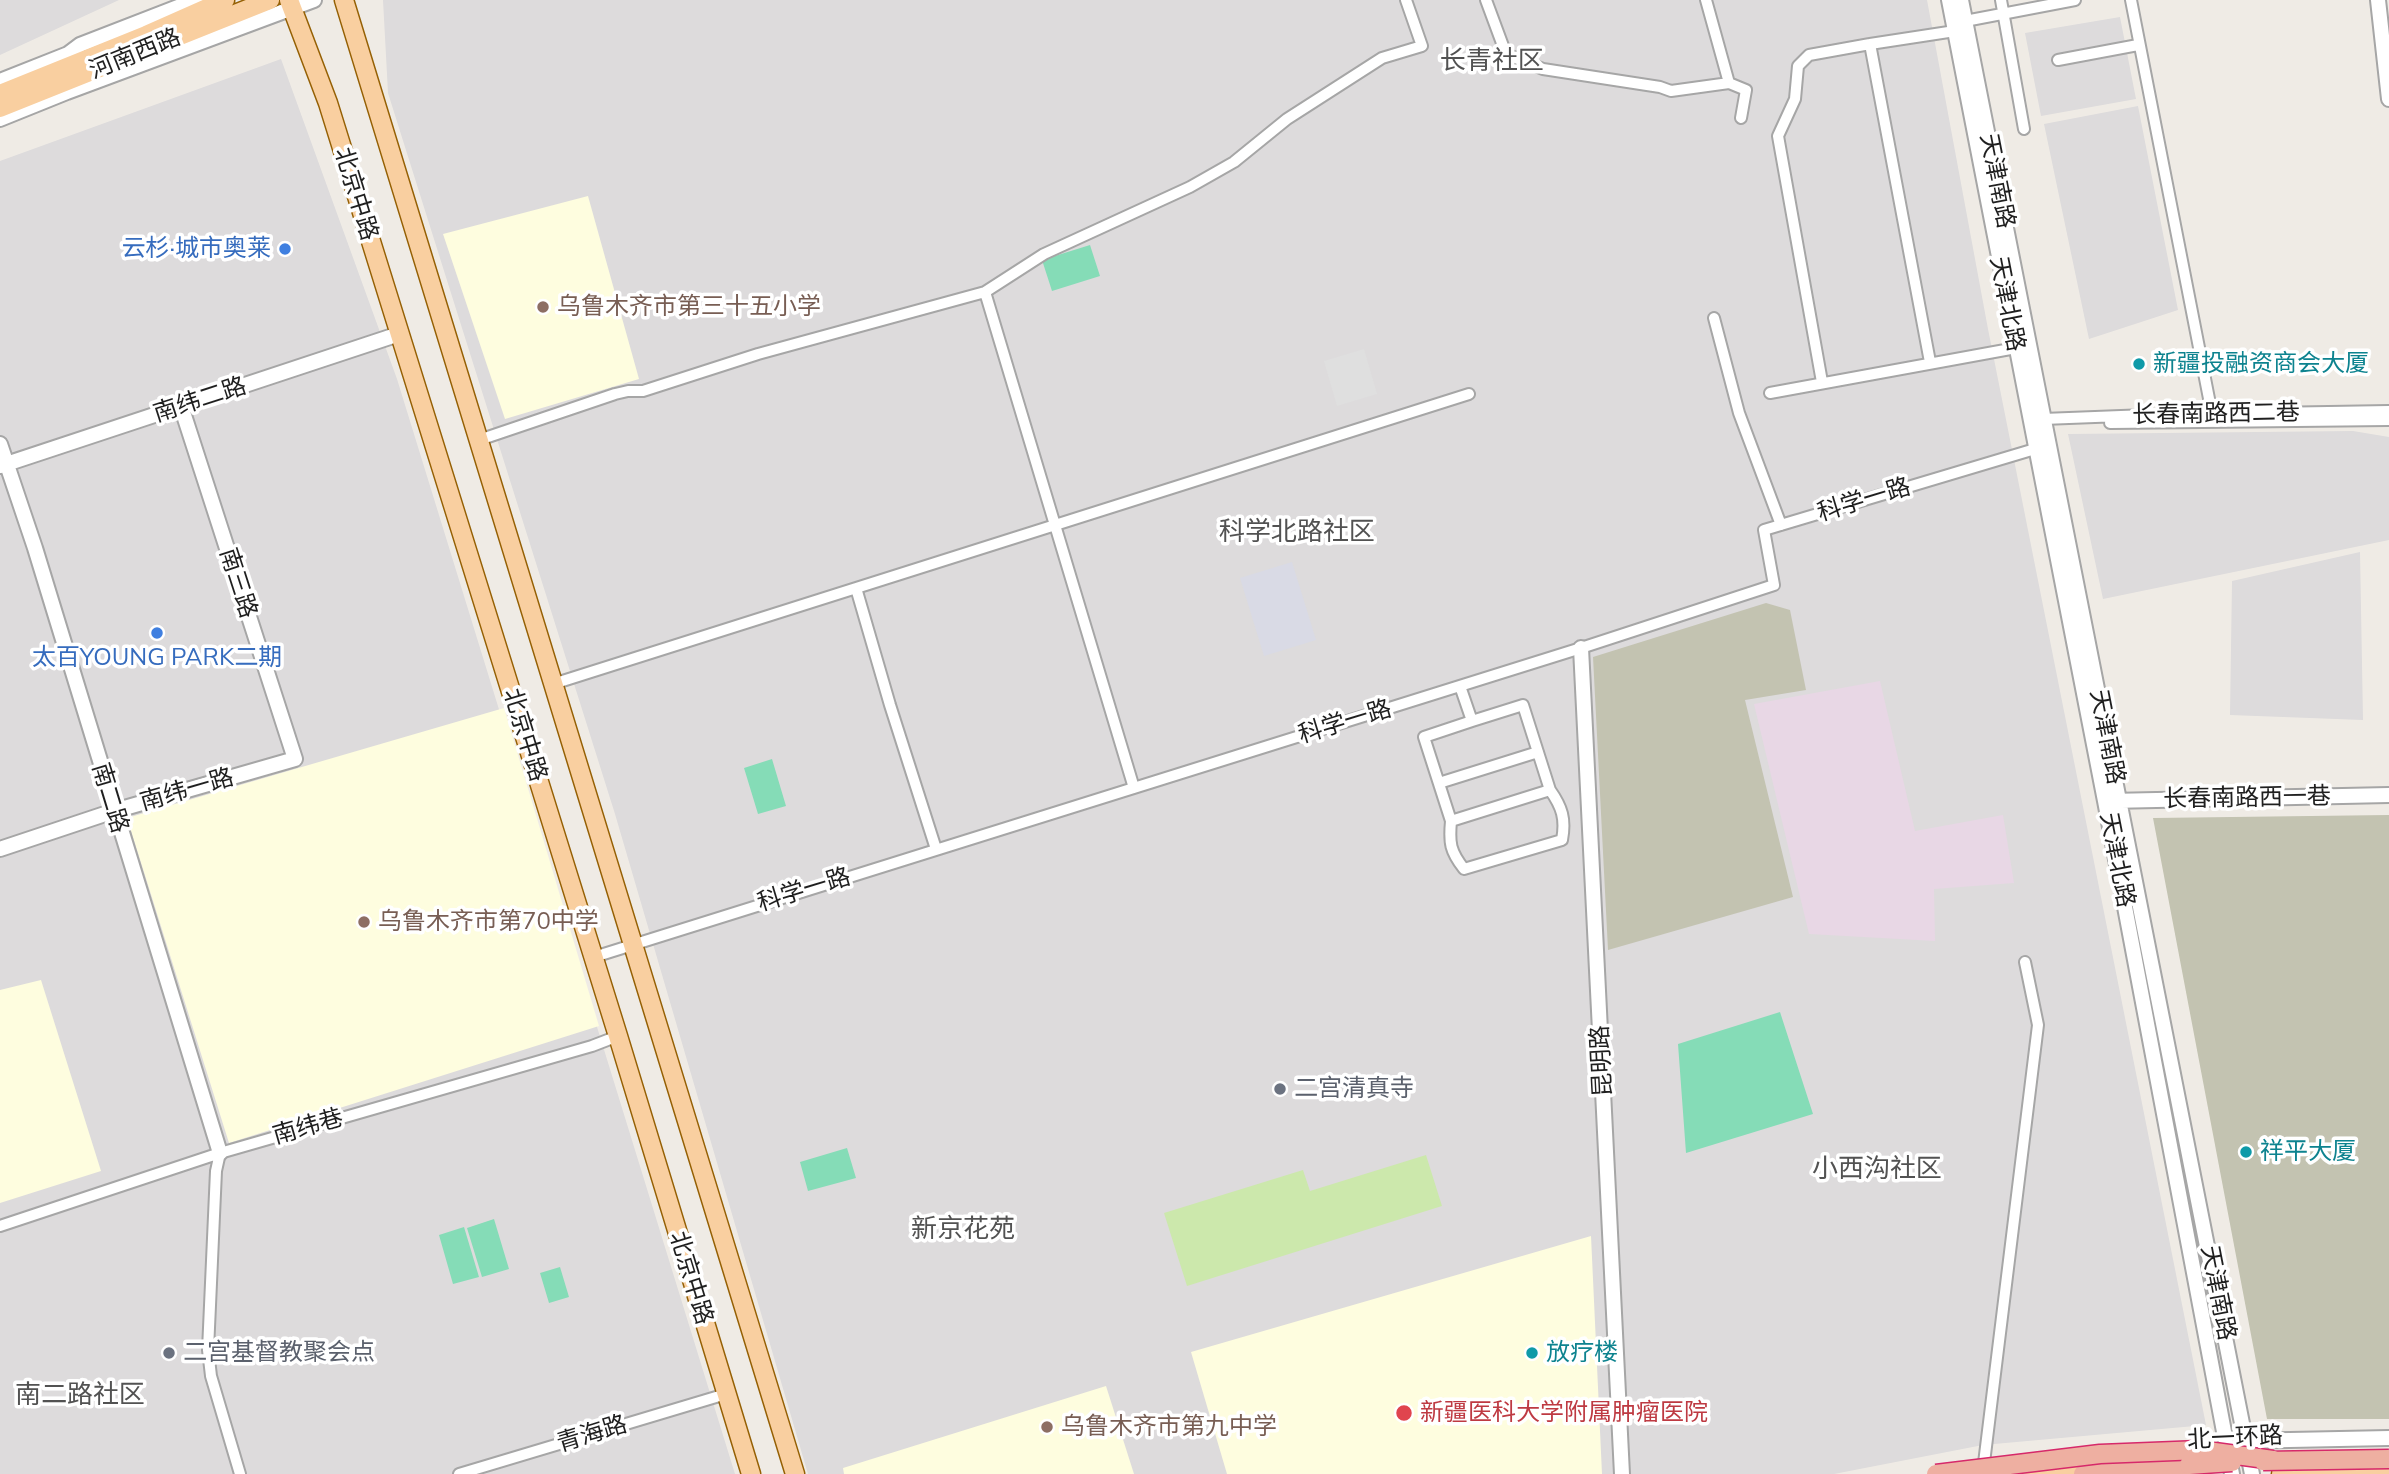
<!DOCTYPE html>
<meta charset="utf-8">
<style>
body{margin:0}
canvas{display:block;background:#efebe5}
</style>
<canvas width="2389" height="1474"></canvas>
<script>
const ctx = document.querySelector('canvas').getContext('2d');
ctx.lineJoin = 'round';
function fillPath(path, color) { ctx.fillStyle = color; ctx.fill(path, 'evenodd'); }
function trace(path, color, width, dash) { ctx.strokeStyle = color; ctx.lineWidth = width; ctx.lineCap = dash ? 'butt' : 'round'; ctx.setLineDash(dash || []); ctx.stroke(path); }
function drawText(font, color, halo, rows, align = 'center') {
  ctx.font = font + ' Mulish,"Noto Sans SC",sans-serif'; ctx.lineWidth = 7; ctx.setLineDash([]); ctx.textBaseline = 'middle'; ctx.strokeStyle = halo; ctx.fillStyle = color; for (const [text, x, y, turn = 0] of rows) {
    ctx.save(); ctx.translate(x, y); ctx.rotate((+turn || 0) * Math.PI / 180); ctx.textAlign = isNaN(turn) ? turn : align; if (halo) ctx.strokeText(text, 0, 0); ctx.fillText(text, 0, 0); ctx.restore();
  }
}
fillPath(new Path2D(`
 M 0,0 L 119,0 L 0,55 Z
 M 383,0 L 1927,0 L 1988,329 L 2206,1425 L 1983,1445 L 1834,1474 L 808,1474 L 615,814 L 388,93 Z
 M 2120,17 L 2136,99 L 2041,116 L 2025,33 Z
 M 281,59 L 397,379 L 735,1474 L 0,1474 L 0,161 Z
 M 2138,106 L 2178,310 L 2089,339 L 2044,124 Z
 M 2353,431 L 2389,437 L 2389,540 L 2103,599 L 2068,434 Z
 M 2360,552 L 2363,720 L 2230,715 L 2232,581 Z`), '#dddbdc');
fillPath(new Path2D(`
 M 1880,681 L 1915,831 L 2003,815 L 2014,883 L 1934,889 L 1935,941 L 1809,934 L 1754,704 Z`), '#e8d7e5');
fillPath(new Path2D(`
 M 588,196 L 639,379 L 505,419 L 443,234 Z
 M 504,708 L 599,1026 L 229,1143 L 127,818 Z
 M 41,980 L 101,1171 L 0,1203 L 0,990 Z
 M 1591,1236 L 1602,1474 L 1227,1474 L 1191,1352 Z
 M 1106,1386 L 1134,1474 L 844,1474 L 843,1468 Z`), '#fefddf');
fillPath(new Path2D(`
 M 1766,603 L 1790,610 L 1806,690 L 1745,700 L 1793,897 L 1608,950 L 1593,657 Z
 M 2389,815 L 2389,1419 L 2267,1419 L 2153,818 Z`), '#c3c3b1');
fillPath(new Path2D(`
 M 1426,1155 L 1442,1206 L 1187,1286 L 1164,1213 L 1303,1170 L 1310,1191 Z`), '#cce8ac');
fillPath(new Path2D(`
 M 1090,245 L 1100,276 L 1052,291 L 1042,260 Z
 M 772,759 L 786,806 L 758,814 L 744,768 Z
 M 1780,1012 L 1813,1114 L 1686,1153 L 1678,1044 Z
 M 847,1148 L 856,1178 L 808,1191 L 800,1162 Z
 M 494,1219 L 509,1269 L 482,1277 L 467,1228 Z
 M 464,1227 L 479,1277 L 453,1284 L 439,1235 Z
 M 560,1267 L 569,1297 L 549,1303 L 540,1273 Z`), '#85dcb7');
fillPath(new Path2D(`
 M 1364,349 L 1377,394 L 1337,406 L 1324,361 Z`), '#dfdfdf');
fillPath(new Path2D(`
 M 1292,562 L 1316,640 L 1264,656 L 1240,578 Z`), '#d9dae5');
const minor = new Path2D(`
 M 1486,0 L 1506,54 L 1543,69 L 1660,87 L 1671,91 L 1729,83 L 1746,90 L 1741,118
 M 1706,0 L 1729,83
 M 2001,0 L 2024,129
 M 2131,0 L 2212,414
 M 1965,21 L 2075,0
 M 2058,60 L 2138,45
 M 985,292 L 1134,788
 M 1714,318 L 1739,413 L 1781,525
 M 1930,362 L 1870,44 L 1955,31
 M 1822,382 L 1778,136 L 1795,99 L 1798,66 L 1809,55 L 1870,44
 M 1770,393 L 2016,348
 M 2043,419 L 2147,415 L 2389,411
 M 2110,423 L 2389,420
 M 479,440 L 615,394 L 628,391 L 643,391 L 758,354 L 985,292 L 1044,254 L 1190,187 L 1234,162 L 1287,119 L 1382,58 L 1422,46 L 1406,0
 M 856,588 L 890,705 L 936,849
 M 553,684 L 1469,394
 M 1460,686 L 1472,721 L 1523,705 L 1550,790 L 1451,821 L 1424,737 L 1472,721
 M 1439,783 L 1538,752
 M 1451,821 C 1449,843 1450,851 1464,869 L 1562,840 C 1566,819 1562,807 1550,790
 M 594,957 L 1581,648 L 1774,585 L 1764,530 L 2035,449
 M 220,1153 L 216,1171 L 208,1350 L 211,1376 L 240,1474
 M 0,1226 L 220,1153 L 592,1046 L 618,1036
 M 1983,1471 L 2038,1025 L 2025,962
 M 459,1474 L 726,1394`);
const tertiary = new Path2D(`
 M 1949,0 L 2105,801 L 2232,1474
 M 1961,0 L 2252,1474
 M 2378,0 L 2389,99
 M 0,81 L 68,54 L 80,45 L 196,0
 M 0,119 L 67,92 L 314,0
 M 0,444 L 35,548 L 220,1153
 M 0,466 L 399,334
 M 1581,648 L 1622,1474
 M 2110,801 L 2389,795
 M 0,849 L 114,811 L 295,759 L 181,406
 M 2240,1441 L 2389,1438`);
const primary = new Path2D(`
 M 289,0 L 328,103 L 618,1036 L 751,1474
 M 344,0 L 795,1474
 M 0,94 L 146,35 L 225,0
 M 0,108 L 270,0
 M 2022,1474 L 2099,1467
 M 2281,1474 L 2355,1469 L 2389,1470`);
const trunk = new Path2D(`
 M 2083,1474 L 2189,1465`);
trace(minor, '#a6a6a6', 14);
trace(tertiary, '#a6a6a6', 18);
trace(primary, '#956004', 21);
trace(trunk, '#d6296a', 21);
trace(minor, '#fff', 10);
trace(tertiary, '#fff', 14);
trace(primary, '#f9cfa0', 18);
trace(trunk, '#eeafa1', 18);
const trunkBridge = new Path2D(`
 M 2263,1461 L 2389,1459
 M 2189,1465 L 2232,1462
 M 1936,1474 L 2100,1454 L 2200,1450 L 2273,1460`);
trace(trunkBridge, '#d6296a', 21, []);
trace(trunkBridge, '#eeafa1', 18);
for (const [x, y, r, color] of [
 [285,249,7,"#3f7fe0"],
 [543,307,7,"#8d6e63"],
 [2139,364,7,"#0f9aa8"],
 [157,633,7,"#3f7fe0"],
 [364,922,7,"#8d6e63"],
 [1280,1089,7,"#6b7280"],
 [2246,1152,7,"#0f9aa8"],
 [169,1353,7,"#6b7280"],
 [1532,1353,7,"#0f9aa8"],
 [1404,1413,9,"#e0444e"],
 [1047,1427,7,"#8d6e63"]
]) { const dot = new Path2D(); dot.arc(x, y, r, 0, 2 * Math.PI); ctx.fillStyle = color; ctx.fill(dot); trace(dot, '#fff', 2.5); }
drawText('24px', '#1f1f1f', '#fff', [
 ["河南西路",135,54,-22],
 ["天津南路",1997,181,79],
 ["北京中路",356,194,73],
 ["天津北路",2007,304,79],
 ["南纬二路",200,400,-18],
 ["长春南路西二巷",2216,414,-1],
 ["科学一路",1864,500,-17],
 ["南三路",238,583,72],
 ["科学一路",1345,722,-17],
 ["北京中路",525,735,73],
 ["天津南路",2107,737,79],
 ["南纬一路",187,790,-16],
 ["南二路",110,798,73],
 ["长春南路西一巷",2247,798,-1],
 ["天津北路",2117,860,79],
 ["科学一路",804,890,-17],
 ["昆明路",1602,1061,-93],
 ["南纬巷",308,1127,-16],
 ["北京中路",691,1278,73],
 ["天津南路",2218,1293,79],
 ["青海路",592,1434,-17],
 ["北一环路",2235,1438,-3]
]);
drawText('24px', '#366cbe', '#fff', [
 ["云杉·城市奥莱",271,249],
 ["太百YOUNG PARK二期",157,658,"center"]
], 'right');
drawText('24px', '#785e54', '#fff', [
 ["乌鲁木齐市第三十五小学",557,307],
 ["乌鲁木齐市第70中学",378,922],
 ["乌鲁木齐市第九中学",1061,1427]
], 'left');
drawText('24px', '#0d838f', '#fff', [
 ["新疆投融资商会大厦",2153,364],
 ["祥平大厦",2260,1152],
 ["放疗楼",1546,1353]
], 'left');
drawText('24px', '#5b616d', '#fff', [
 ["二宫清真寺",1294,1089],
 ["二宫基督教聚会点",183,1353]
], 'left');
drawText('24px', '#be3a42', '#fff', [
 ["新疆医科大学附属肿瘤医院",1420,1413]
], 'left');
drawText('26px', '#525252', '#fff', [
 ["长青社区",1492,61],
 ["科学北路社区",1297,532],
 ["小西沟社区",1877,1169],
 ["新京花苑",963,1229],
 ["南二路社区",80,1395]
]);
</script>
